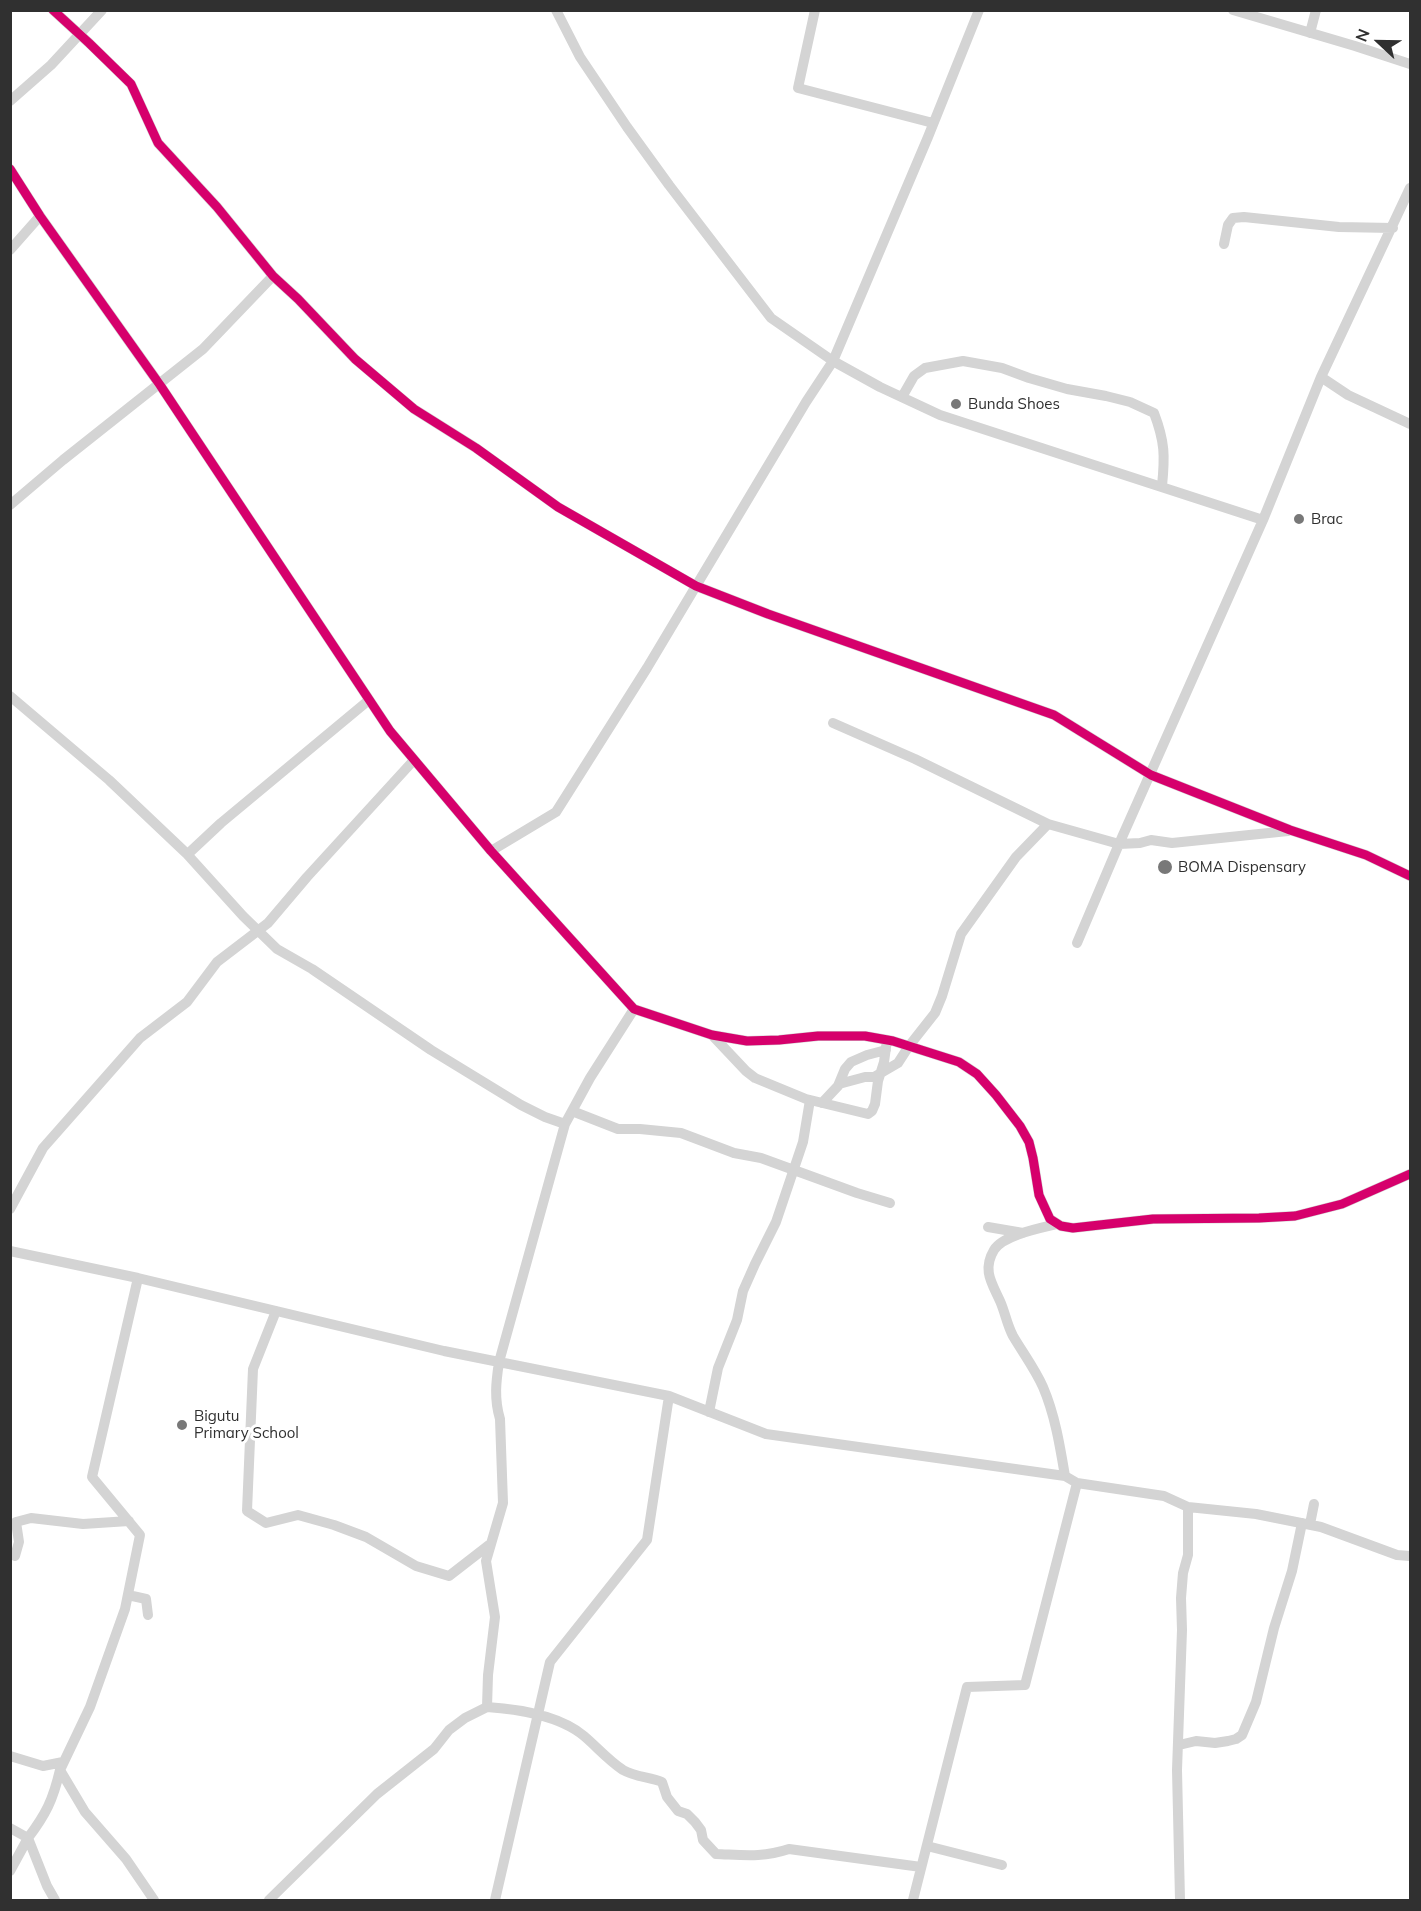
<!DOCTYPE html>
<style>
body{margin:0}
#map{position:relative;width:1421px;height:1911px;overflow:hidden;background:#fff;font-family:Mulish,sans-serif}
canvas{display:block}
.frame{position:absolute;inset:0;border:12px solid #303030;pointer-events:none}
.north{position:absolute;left:1349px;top:12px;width:60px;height:60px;-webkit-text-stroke:4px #fff;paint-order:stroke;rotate:292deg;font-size:16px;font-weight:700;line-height:24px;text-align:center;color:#303030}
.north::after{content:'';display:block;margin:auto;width:21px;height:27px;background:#303030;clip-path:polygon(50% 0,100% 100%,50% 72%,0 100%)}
</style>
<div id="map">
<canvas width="1421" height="1911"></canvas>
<div class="frame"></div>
<div class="north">N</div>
</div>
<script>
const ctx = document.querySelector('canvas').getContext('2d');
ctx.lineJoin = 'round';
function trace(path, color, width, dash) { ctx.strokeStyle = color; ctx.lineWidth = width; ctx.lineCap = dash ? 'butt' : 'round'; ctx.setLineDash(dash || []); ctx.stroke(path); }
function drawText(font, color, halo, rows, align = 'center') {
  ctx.font = font + ' Mulish,sans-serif'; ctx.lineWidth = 6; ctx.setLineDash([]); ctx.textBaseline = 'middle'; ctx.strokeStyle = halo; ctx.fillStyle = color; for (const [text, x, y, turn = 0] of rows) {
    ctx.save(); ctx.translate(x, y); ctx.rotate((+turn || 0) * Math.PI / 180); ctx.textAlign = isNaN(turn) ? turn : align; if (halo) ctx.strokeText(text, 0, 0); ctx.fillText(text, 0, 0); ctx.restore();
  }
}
trace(new Path2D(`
 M 53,10 L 89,43 L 131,84 L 158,143 L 217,207 L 273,276 L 298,299 L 355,359 L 414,409 L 476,448 L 558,507 L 696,586 L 768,614 L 1054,715 L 1151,775 L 1290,830 L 1366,855 L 1410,876
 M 556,10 L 580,57 L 627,127 L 669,185 L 771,318 L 833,361 L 880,387 L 940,415 L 1263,520
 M 815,10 L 798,88 L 933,123
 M 1233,10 L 1355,46 L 1410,64
 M 1310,33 L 1316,10
 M 10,101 L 51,65 L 102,10
 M 10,169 L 40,216 L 160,385 L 390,731 L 491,851 L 634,1009 L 712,1035 L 747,1041 L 779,1040 L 818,1036 L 865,1036 L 893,1041 L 959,1062 L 977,1074 L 996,1095 L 1020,1126 L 1029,1142 L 1033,1158 L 1039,1195 L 1050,1219 L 1061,1226 L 1073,1228 L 1153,1219 L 1259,1218 L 1295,1216 L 1342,1204 L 1410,1174
 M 1224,244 L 1228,225 L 1233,218 L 1244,217 L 1339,227 L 1393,228
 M 10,250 L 40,216
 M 1321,377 L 1348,395 L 1410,424
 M 902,397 L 914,376 L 925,368 L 963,361 L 1002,368 L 1029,378 L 1067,389 L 1106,396 L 1130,402 L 1154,413 C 1165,442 1165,456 1162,486
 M 10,505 L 63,460 L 203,349 L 273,276
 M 10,696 L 109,780 L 186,853 L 243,916 L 277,949 L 312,969 L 431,1050 L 521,1105 L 545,1117 L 565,1124
 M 833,723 L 915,759 L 1048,824
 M 491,851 L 556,812 L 647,668 L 806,402 L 833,361 L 928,137 L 979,10
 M 186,853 L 190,852 L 221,823 L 369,700
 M 1077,943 L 1119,844 L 1263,520 L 1321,377 L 1410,188
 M 712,1035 L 746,1071 L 755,1078 L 806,1099 L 868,1114 L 872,1111 L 875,1104 L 878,1081 L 884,1062 L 887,1040
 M 839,1084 L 865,1077 L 874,1077 L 898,1063 L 909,1046 L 935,1013 L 942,996 L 961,934 L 1016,857 L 1048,824 L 1119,844 L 1140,843 L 1151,840 L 1172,843 L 1288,831
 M 822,1103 L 838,1086 L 845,1069 L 851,1062 L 867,1055 L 886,1050
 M 572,1111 L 618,1129 L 640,1129 L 681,1133 L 734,1153 L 761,1158 L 857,1193 L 890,1203
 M 10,1209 L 43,1148 L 140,1038 L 187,1002 L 217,962 L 268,923 L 307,877 L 414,760
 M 1057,1224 C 1041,1228 1003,1235 994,1250 C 982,1270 992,1283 1000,1301 C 1005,1312 1007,1325 1013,1336 C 1023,1353 1035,1369 1043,1387 C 1055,1415 1060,1446 1065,1476
 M 988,1227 L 1023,1233
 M 10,1251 L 138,1278 L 444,1351 L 669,1396 L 766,1434 L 1065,1476 L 1077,1483 L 1164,1496 L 1188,1507 L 1256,1514 L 1321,1527 L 1397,1555 L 1410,1556
 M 138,1278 L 92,1477 L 140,1535 L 125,1609 L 90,1707 L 60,1770 L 85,1812 L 126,1859 L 154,1900
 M 276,1311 L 253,1369 L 247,1511 L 266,1523 L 298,1515 L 334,1525 L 366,1537 L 416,1566 L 449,1576 L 489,1545
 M 709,1412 L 718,1368 L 737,1320 L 743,1291 L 755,1264 L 776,1222 L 803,1142 L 810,1100
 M 1310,1524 L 1314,1504
 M 15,1556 L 19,1542 L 16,1522 L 31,1518 L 83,1524 L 129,1521
 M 128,1595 L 146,1599 L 148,1615
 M 487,1707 C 518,1709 560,1716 584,1736 C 597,1747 608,1760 623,1770 C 635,1777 650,1777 662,1782 L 667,1797 L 678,1811 L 687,1814 L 695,1822 L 701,1830 L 703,1840 L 716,1854 C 743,1855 762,1858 789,1849 L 921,1867
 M 1179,1745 L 1196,1741 L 1215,1743 L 1228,1741 L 1236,1739 L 1242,1735 L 1256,1702 L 1274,1628 L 1292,1571 L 1302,1523
 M 10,1756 L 43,1766 L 63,1762
 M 10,1828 L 28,1838 C 46,1814 53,1800 60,1770
 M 927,1846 L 1002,1865
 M 10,1871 L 28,1838 L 47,1886 L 55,1900
 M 269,1900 L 377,1794 L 434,1749 L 449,1730 L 465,1718 L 487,1707 L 488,1675 L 495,1617 L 486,1561 L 503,1503 L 500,1419 C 494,1399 496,1382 499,1362 L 565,1124 L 590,1078 L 634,1009
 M 495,1900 L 550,1662 L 647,1540 L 669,1396
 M 913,1900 L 967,1687 L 1025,1685 L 1077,1483
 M 1180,1900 L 1177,1770 L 1182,1630 L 1181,1598 L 1183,1573 L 1188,1555 L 1188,1507`), '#d4d4d4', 10);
trace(new Path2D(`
 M 53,10 L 89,43 L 131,84 L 158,143 L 217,207 L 273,276 L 298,299 L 355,359 L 414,409 L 476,448 L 558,507 L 696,586 L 768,614 L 1054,715 L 1151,775 L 1290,830 L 1366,855 L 1410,876
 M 10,169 L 40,216 L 160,385 L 390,731 L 491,851 L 634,1009 L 712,1035 L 747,1041 L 779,1040 L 818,1036 L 865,1036 L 893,1041 L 959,1062 L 977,1074 L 996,1095 L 1020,1126 L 1029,1142 L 1033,1158 L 1039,1195 L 1050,1219 L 1061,1226 L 1073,1228 L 1153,1219 L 1259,1218 L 1295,1216 L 1342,1204 L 1410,1174`), '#d6006c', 9);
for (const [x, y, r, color] of [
 [956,404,6,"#787878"],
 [1299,519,6,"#787878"],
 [1165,867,8,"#787878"],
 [182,1425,6,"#787878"]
]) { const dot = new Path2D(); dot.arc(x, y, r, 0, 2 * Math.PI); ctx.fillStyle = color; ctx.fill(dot); trace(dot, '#fff', 2); }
drawText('15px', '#303030', '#fff', [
 ["Bunda Shoes",968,404],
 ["Brac",1311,519],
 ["BOMA Dispensary",1178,867],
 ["Bigutu",194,1416],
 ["Primary School",194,1433]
], 'left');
</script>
